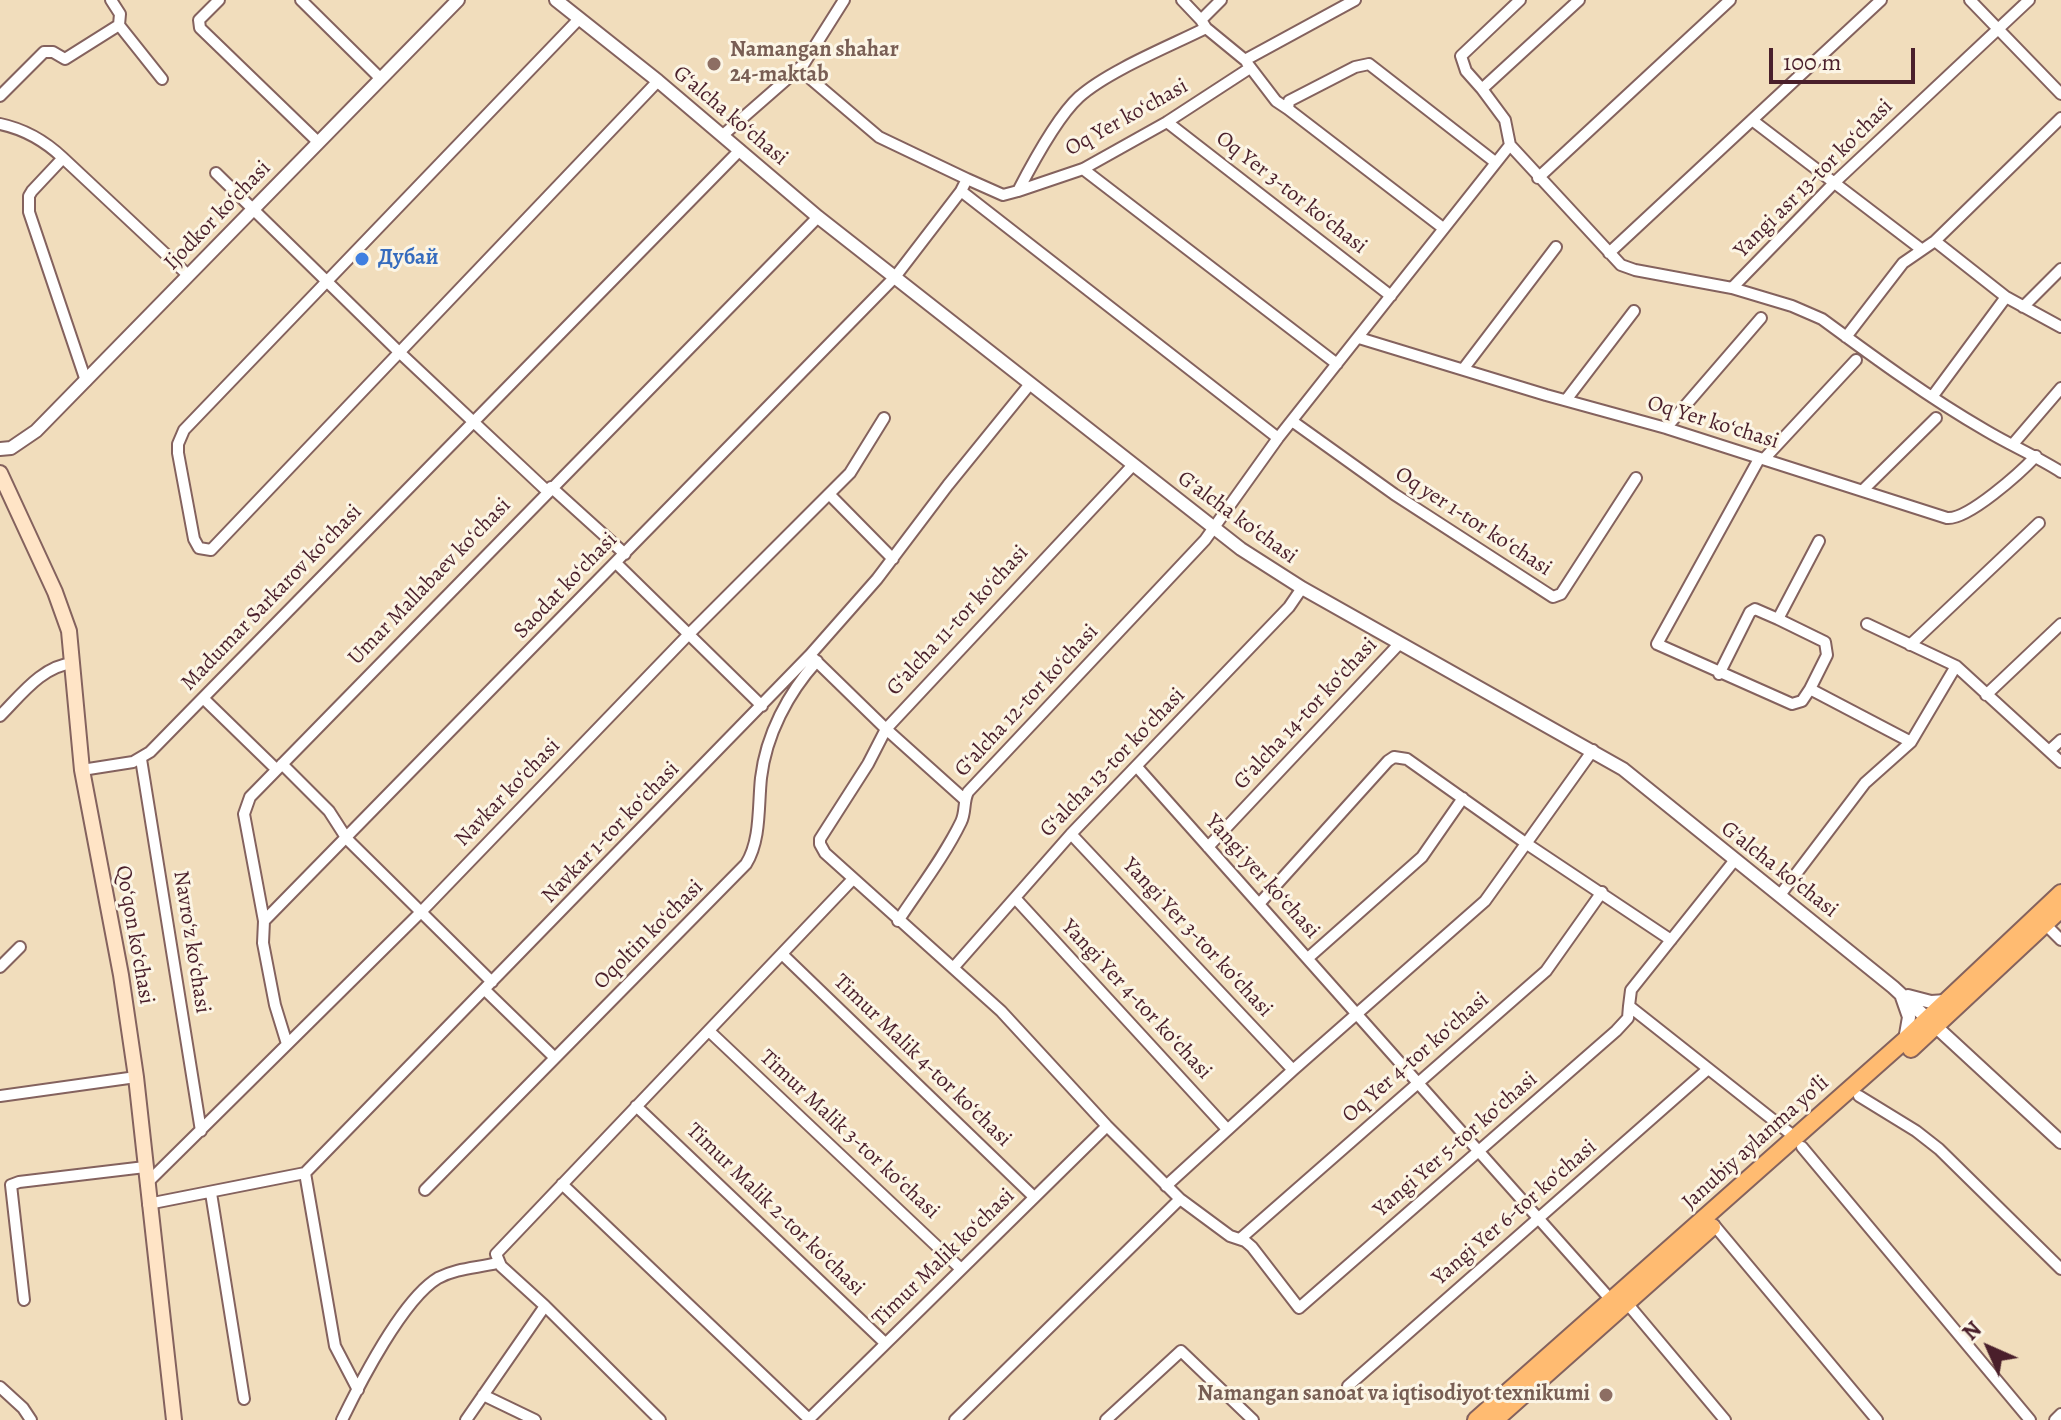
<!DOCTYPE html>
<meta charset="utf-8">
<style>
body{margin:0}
#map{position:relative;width:2061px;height:1420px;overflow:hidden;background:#f1ddbc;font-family:Alegreya,serif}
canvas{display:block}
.north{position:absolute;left:1949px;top:1308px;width:80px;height:80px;-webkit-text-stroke:6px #fcf5e5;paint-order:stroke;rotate:315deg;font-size:22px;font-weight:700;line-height:32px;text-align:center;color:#4a1f2b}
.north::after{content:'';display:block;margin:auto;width:28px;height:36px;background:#4a1f2b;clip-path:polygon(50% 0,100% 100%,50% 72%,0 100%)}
.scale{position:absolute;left:1769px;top:48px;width:146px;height:36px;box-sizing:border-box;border:4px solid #4a1f2b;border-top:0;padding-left:10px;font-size:24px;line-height:28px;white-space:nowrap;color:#4a1f2b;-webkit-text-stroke:6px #fcf5e5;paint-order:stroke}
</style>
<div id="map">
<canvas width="2061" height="1420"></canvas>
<div class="north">N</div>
<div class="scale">100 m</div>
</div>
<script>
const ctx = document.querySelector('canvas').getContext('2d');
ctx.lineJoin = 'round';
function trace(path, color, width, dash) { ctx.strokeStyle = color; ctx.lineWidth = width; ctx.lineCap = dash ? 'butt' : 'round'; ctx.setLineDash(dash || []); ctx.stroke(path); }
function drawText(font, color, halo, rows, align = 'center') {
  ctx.font = font + ' Alegreya,serif'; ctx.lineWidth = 6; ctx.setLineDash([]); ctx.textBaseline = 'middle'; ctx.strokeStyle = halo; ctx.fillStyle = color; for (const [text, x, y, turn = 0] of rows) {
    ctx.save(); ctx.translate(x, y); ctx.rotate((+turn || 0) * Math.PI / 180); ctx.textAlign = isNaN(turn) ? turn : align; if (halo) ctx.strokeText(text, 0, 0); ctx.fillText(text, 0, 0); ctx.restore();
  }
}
const minor = new Path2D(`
 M 111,0 L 120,14 L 119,25
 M 219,0 L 199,20 L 200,28 L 318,142
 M 301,0 L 380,78
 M 1182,0 L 1201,20
 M 1579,0 L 1482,89 L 1505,120 L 1510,145 L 1621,265 L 1635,270 L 1732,288 L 1792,306 L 1822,319 C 1875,358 1928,397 1985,430 C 2010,445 2036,456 2061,472
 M 1970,0 L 2061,94
 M 578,20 L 184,430 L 178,444 L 178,453 L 194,539 L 199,548 L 211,550 L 658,81
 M 1206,28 L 1245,60 L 1355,0
 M 1247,63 L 1276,101 L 1288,109
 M 799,69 L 879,137 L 967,179
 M 1482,89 L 1466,71 L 1461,56 L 1520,0
 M 0,96 L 44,52 L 53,52 L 65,59 L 119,25 L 162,79
 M 1752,120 L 1921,249
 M 1167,122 L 1391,296
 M 0,124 C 24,129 45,141 63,158
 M 723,135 L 803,65 L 844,0
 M 1083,169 L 1337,364
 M 216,173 L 398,351 L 547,491
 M 1538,178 L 1730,0
 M 961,191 L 1278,438
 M 1018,191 L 1083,169 L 1167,122 L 1250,68
 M 1443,228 L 1288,109 L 1289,101 L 1355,67 L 1369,64 L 1495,162
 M 1935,241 L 2006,297 L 2061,327
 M 1609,253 L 1881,0
 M 1732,288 L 1835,182 L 2029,0
 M 2023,307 L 2061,269
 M 1846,337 L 1903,263 L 1935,241 L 2061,118
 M 1359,338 L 1546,395 L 1666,428 L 1947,518 C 1968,520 2021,472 2036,456
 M 1464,368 L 1556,247
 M 86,381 L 29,212 L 29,196 L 32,191 L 63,158 L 188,275
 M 1932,397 L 2006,297
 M 1566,400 L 1634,311
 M 1292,421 L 1394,494 L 1553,597 L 1561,594 L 1636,478
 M 1666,428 L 1761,318
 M 2013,444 L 2061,388
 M 1759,459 L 1657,644 L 1792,704 L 1802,701 L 1810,689 L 1911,742
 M 1764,459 L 1856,360
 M 551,487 L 625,554
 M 1863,490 L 1936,418
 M 829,494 L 893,559
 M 616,563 L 762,706
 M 1867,624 L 1956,666 L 2061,762
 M 1910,645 L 2039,523
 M 810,655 L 886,729 L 868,764 L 820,839 L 820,844 L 825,853 L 1001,1011 L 1107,1126 L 1180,1199 L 955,1420
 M 1719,674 L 1750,612 L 1755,609 L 1778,619
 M 1810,689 L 1827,655 L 1825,642 L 1778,619 L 1819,541
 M 1986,695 L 2061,624
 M 203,698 L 276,769
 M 0,716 C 21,695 42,666 73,663
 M 2049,751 L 2061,740
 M 141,759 L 201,1131
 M 282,764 L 329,811 L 347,839 L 492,982
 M 1137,767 L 1611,1300
 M 82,770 L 133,762 L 150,752 L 740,150
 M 964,799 L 886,729 L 1133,465
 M 1071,834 L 1293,1070
 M 1208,847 L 1400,643
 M 1734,861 L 1631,990 L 1629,1006 L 1796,1138
 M 1780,895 L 1865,783 L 1911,742 L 1956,666
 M 1015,898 L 1227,1129
 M 1259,904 L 1388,761 L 1394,757 L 1407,759 L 1527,844 L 1671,940
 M 264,921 L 895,277 L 961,191 L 967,179 L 1003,195 L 1018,191 C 1032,164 1057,117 1079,97 C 1108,71 1170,46 1206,28 L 1201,20 L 1221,0
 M 898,921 C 919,889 944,857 961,822 C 966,812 963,802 968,792 L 1205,540 L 1278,438 L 1510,145
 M 2045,924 L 2061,940
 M 782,954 L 1034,1197
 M 1308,958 L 1422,857 L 1463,798
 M 0,967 L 20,947
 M 954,967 L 1071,834 L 1289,607 L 1302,588
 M 485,990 L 555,1058
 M 709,1031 L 961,1269
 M 287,1044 L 275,1005 L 263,943 L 264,921 L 244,814 L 250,797 L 818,217
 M 0,1096 L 136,1077
 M 1859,1096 L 1916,1131 L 1939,1149 L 2061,1269
 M 636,1106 L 885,1343
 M 1802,1147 L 2030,1420
 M 305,1173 L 335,1346 L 358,1390
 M 146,1184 L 421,912 L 689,634 L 850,473 L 884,418
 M 562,1184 L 810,1420
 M 1166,1186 L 1293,1070 L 1485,901 L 1593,750
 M 425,1190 L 746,864 C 761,840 758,806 761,778 C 766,735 788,693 817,661
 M 211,1193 L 244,1399
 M 1180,1199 L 1230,1236 L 1245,1241 L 1252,1247 L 1299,1308 L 1616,1031 L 1628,1018 L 1629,1006
 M 148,1204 L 305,1173 L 810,655 L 877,579 L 948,485 L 1030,384
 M 1714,1225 L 1877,1420
 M 1240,1239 L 1546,971 L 1602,892
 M 24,1300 L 11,1185 L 19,1182 L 145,1167
 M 1626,1302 L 1725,1420
 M 1348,1386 L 1708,1069
 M 0,1387 L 23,1408 L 31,1420
 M 483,1395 L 535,1420
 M 342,1420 C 360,1383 403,1299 438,1278 C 457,1268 477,1268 497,1263
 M 466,1420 L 545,1306
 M 660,1420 L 545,1306 L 501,1266 L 496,1254 L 853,879
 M 808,1420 L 1107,1126
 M 1106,1420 L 1181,1351 L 1253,1420
 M 2055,1420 L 2061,1414`);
const tertiary = new Path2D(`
 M 556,0 L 658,81 L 818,217 L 1241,549 L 1302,588 L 1623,769 L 1893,987 L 2061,1142
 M 0,449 L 11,448 L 36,431 L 458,0
 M 1908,996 L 1931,1002 L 1946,1001
 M 1902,997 L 1909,1017 L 1905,1040`);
const secondary = new Path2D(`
 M 0,473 L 55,592 L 69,631 L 82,770 L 121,975 L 136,1077 L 174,1420`);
const trunk = new Path2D(`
 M 1911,1049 L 2061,909
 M 1476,1420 L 1905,1040 L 2061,893
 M 1495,1420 L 1712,1227`);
trace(minor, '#84625e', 14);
trace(tertiary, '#84625e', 16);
trace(secondary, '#84625e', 18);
trace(trunk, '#84625e', 20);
trace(minor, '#fff', 10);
trace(tertiary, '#fff', 12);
trace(secondary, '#ffe4c6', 14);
trace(trunk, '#ffbb71', 16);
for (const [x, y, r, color] of [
 [714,64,8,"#8d6e63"],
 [362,259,8,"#3f7fe0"],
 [1606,1395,8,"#8d6e63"]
]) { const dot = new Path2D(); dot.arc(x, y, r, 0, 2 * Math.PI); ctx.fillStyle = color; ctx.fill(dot); trace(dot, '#fcf5e5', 3); }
drawText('bold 22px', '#785e54', '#fcf5e5', [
 ["Namangan shahar",730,51],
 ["24-maktab",730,76],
 ["Namangan sanoat va iqtisodiyot texnikumi",1590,1395,"right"]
], 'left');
drawText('22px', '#4a1f2b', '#fcf5e5', [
 ["Gʻalcha koʻchasi",730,116,40],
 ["Oq Yer koʻchasi",1127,118,-29],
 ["Yangi asr 13-tor koʻchasi",1814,179,-45],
 ["Oq Yer 3-tor koʻchasi",1291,193,38],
 ["Ijodkor koʻchasi",218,216,-46],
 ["Oq Yer koʻchasi",1713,423,17],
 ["Gʻalcha koʻchasi",1237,518,36],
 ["Oq yer 1-tor koʻchasi",1473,522,33],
 ["Umar Mallabaev koʻchasi",430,582,-46],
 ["Saodat koʻchasi",566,586,-46],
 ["Madumar Sarkarov koʻchasi",272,598,-46],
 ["Gʻalcha 11-tor koʻchasi",958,621,-47],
 ["Gʻalcha 12-tor koʻchasi",1027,701,-47],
 ["Gʻalcha 14-tor koʻchasi",1306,714,-47],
 ["Gʻalcha 13-tor koʻchasi",1113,763,-46],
 ["Navkar koʻchasi",508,793,-46],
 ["Navkar 1-tor koʻchasi",611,833,-46],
 ["Gʻalcha koʻchasi",1779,870,38],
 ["Yangi yer koʻchasi",1262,877,48],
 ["Qoʻqon koʻchasi",134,935,80],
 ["Oqoltin koʻchasi",649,935,-45],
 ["Yangi Yer 3-tor koʻchasi",1197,938,47],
 ["Navroʻz koʻchasi",191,942,81],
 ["Yangi Yer 4-tor koʻchasi",1136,1000,47],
 ["Oq Yer 4-tor koʻchasi",1416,1058,-41],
 ["Timur Malik 4-tor koʻchasi",922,1061,44],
 ["Timur Malik 3-tor koʻchasi",849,1135,43],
 ["Janubiy aylanma yoʻli",1756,1143,-42],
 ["Yangi Yer 5-tor koʻchasi",1456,1145,-41],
 ["Timur Malik 2-tor koʻchasi",775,1210,44],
 ["Yangi Yer 6-tor koʻchasi",1515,1213,-41],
 ["Timur Malik koʻchasi",944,1258,-44]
]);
drawText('bold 22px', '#366cbe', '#fcf5e5', [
 ["Дубай",378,259]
], 'left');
</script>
